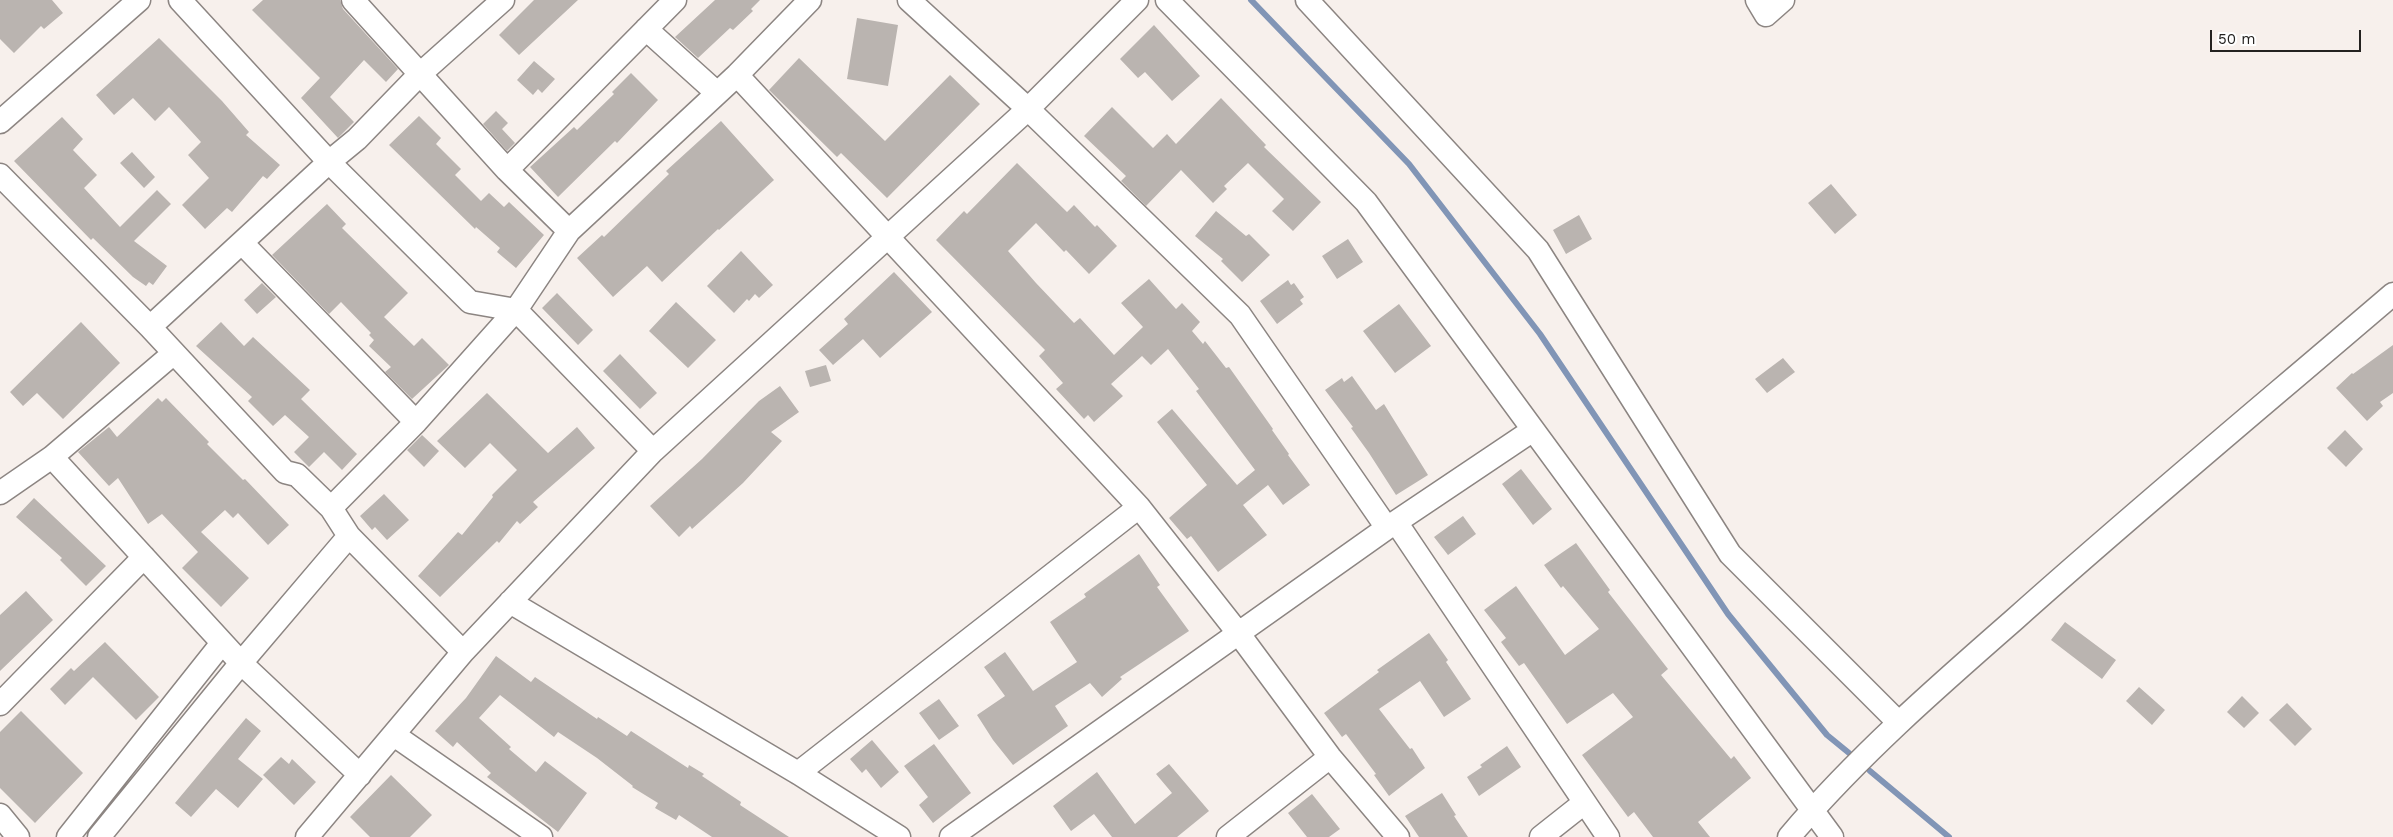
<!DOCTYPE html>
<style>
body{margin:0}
#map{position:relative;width:2393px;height:837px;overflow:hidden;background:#f7f0ec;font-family:"Work Sans",sans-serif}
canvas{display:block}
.scale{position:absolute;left:2210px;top:30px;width:151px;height:22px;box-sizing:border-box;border:2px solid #242220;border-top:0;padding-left:6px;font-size:15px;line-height:18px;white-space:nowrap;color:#242220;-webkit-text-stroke:4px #fff;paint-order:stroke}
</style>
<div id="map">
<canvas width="2393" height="837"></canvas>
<div class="scale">50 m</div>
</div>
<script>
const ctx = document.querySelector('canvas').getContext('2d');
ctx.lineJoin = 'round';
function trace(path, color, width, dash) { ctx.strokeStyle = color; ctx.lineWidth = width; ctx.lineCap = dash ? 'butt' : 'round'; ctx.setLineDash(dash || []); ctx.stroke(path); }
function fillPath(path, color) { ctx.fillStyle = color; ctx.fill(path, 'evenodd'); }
trace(new Path2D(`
 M 1251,0 L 1409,164 L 1540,334 L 1728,614 L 1827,735 L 1849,753
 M 1870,771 L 1949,837`), '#8195b6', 6);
fillPath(new Path2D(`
 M 0,0 L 52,0 L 63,13 L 44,29 L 41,26 L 14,53 L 0,39 Z
 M 263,0 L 340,0 L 343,9 L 398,69 L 386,82 L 364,60 L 330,97 L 354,122 L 338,138 L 301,98 L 320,78 L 252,10 Z
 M 534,0 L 578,0 L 519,55 L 499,35 Z
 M 715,0 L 760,0 L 751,9 L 753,11 L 733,30 L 730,28 L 698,58 L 675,37 Z
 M 857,18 L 898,25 L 888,86 L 847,79 Z
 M 1154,25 L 1200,76 L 1172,101 L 1145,72 L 1138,78 L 1120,59 Z
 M 159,38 L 222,101 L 249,132 L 246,135 L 280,165 L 267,179 L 263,176 L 232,212 L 227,208 L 205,229 L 182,205 L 209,178 L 188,155 L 201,142 L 169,107 L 155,121 L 133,98 L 114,115 L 96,95 Z
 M 799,58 L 885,141 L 950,75 L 980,104 L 887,198 L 841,153 L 837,157 L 769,90 Z
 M 534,61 L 555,79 L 542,93 L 538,89 L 533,95 L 517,80 Z
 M 631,73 L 658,100 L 617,143 L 615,141 L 558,197 L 530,167 L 574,127 L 577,130 L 614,94 L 612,92 Z
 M 1221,98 L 1266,145 L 1264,147 L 1321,202 L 1293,231 L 1272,211 L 1284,199 L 1248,163 L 1224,186 L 1227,189 L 1213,203 L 1181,170 L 1146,206 L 1121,181 L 1126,176 L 1084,136 L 1112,107 L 1153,148 L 1167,134 L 1176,144 Z
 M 496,111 L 508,123 L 502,129 L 515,143 L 507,151 L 483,124 Z
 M 419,116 L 441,138 L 436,144 L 461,169 L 455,175 L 481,201 L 489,193 L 504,207 L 509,202 L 544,235 L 516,268 L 497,252 L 500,248 L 476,227 L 475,229 L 389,145 Z
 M 62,117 L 83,139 L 73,150 L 97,175 L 84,188 L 120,227 L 157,190 L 171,204 L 134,241 L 167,266 L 153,285 L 149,282 L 146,286 L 133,277 L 93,238 L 91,240 L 14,161 Z
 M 721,121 L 774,180 L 719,230 L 718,229 L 662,282 L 647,266 L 613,297 L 577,258 L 602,235 L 604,237 L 669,174 L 666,171 Z
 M 132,152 L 155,177 L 144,188 L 120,163 Z
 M 1017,163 L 1067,212 L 1074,205 L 1095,227 L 1097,225 L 1117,246 L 1089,274 L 1066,250 L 1064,252 L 1036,223 L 1008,251 L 1036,283 L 1074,323 L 1080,318 L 1114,355 L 1143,327 L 1121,303 L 1149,279 L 1176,309 L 1182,303 L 1200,322 L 1192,331 L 1203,344 L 1205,341 L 1226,368 L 1229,367 L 1273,429 L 1272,430 L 1289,454 L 1288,455 L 1310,485 L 1283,505 L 1268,485 L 1243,505 L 1267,535 L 1218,572 L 1191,536 L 1187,539 L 1169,518 L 1207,485 L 1157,422 L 1172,409 L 1237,485 L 1255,470 L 1196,391 L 1199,389 L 1168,349 L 1151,365 L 1142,356 L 1111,384 L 1123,396 L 1094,422 L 1088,415 L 1084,419 L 1056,389 L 1063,383 L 1039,356 L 1045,350 L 936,240 L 964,211 L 967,214 Z
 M 1831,184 L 1857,215 L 1835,234 L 1808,203 Z
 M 327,204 L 346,224 L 342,228 L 408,293 L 384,317 L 414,346 L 422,338 L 449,365 L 412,399 L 385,372 L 391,367 L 369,346 L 374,340 L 369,335 L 371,333 L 341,302 L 329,314 L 272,255 Z
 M 1216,211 L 1246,236 L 1249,234 L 1270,255 L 1242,282 L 1221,261 L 1223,259 L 1195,236 Z
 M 1579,215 L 1592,239 L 1566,254 L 1553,230 Z
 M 1348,239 L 1363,262 L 1337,279 L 1322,256 Z
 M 741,251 L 773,285 L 759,298 L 755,294 L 749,301 L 747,299 L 734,313 L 707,286 Z
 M 894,272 L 932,312 L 880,358 L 863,339 L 833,365 L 819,350 L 848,324 L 844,319 Z
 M 1288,280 L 1291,285 L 1294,283 L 1304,297 L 1300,300 L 1303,304 L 1277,324 L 1260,301 Z
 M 262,283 L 276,297 L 257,314 L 244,300 Z
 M 557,293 L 593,330 L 578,345 L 542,308 Z
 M 676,302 L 716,340 L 688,368 L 649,331 Z
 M 1399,304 L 1431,346 L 1395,373 L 1363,331 Z
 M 81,322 L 120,363 L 63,419 L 37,393 L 23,406 L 10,392 Z
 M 221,322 L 244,346 L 253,337 L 310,390 L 301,399 L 357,454 L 342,470 L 324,452 L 309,467 L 294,452 L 309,437 L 285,415 L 273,426 L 248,401 L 252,397 L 196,346 Z
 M 2393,345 L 2393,393 L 2380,402 L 2383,406 L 2367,421 L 2336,388 L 2352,373 L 2353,374 Z
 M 620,354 L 657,393 L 640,409 L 603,371 Z
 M 1783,358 L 1795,372 L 1767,393 L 1755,379 Z
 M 826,365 L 831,381 L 810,387 L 805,371 Z
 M 1352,376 L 1376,410 L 1384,404 L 1428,475 L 1396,495 L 1369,453 L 1351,428 L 1353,427 L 1325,390 L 1342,378 L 1344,382 Z
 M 780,386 L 799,412 L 771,432 L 782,441 L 743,483 L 692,529 L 690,526 L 679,537 L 650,506 L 702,459 L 759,401 Z
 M 487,393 L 548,453 L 577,427 L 595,448 L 533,502 L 538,507 L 520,524 L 517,521 L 499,543 L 497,541 L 440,597 L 418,576 L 458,532 L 462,535 L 493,497 L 492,495 L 517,470 L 490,443 L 465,468 L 437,441 Z
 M 158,398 L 162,402 L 166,398 L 209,442 L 207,444 L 243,480 L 245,479 L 289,525 L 268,545 L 238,513 L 233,518 L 225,510 L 201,532 L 249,578 L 221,607 L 182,568 L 198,552 L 162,514 L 148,524 L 118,478 L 109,486 L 78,452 L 109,427 L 117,437 Z
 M 2345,430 L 2363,449 L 2346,467 L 2327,448 Z
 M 422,435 L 439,451 L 424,467 L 407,450 Z
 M 1521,469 L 1552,509 L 1533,525 L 1502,484 Z
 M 384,494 L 409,520 L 387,540 L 375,527 L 372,530 L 360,516 Z
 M 34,498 L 106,566 L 86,586 L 60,560 L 62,558 L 16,517 Z
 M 1463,516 L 1476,534 L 1448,555 L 1434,537 Z
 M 1576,543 L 1610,590 L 1608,592 L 1668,669 L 1661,675 L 1731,759 L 1734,756 L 1751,778 L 1698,822 L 1710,837 L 1653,837 L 1634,812 L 1628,817 L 1582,755 L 1633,717 L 1613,693 L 1567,724 L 1524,663 L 1519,666 L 1501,642 L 1506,638 L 1484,610 L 1516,586 L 1565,655 L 1599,629 L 1563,586 L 1561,588 L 1544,565 Z
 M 1139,554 L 1160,585 L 1157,587 L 1189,631 L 1120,677 L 1122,679 L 1102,697 L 1090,683 L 1055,706 L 1068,726 L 1013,765 L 993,740 L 977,715 L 1005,696 L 984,667 L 1005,652 L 1033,691 L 1077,662 L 1050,622 L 1086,597 L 1084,594 Z
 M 26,591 L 53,620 L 0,671 L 0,615 Z
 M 2065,622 L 2116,660 L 2102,679 L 2051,640 Z
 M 1429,633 L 1448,660 L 1446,662 L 1471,699 L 1444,717 L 1420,681 L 1379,709 L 1410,749 L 1412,748 L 1425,768 L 1389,796 L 1374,775 L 1376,774 L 1346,734 L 1342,737 L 1324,713 L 1379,672 L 1377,670 Z
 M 105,642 L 159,697 L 136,720 L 93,677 L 65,705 L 50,689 L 71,668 L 74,671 Z
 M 496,656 L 531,682 L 535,677 L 597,719 L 598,717 L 627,736 L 631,731 L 688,768 L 689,765 L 704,774 L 702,776 L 741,802 L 740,805 L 789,837 L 712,837 L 679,815 L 676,820 L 655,808 L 658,803 L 632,787 L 633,786 L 597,758 L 558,732 L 554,737 L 500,695 L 479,718 L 511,747 L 509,749 L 536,772 L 545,761 L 587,793 L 558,832 L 487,777 L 491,773 L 457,742 L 453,747 L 435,731 L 466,698 Z
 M 2139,687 L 2165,710 L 2152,725 L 2126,701 Z
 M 2242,696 L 2259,713 L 2244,728 L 2227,712 Z
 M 939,699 L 959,726 L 939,740 L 919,713 Z
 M 2287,703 L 2312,729 L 2295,746 L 2269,720 Z
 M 21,711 L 83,773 L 35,823 L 0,788 L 0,732 Z
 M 246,718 L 261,731 L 238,759 L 263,779 L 238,808 L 216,789 L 191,817 L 175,803 Z
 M 872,740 L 899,772 L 881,788 L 866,769 L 862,773 L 850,759 Z
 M 934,744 L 971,793 L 933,823 L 919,805 L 928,797 L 904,766 Z
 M 1507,746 L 1521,767 L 1479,796 L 1467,777 L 1482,767 L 1480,765 Z
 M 281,757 L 289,764 L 292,759 L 316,782 L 294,805 L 263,775 Z
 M 1169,764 L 1209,811 L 1177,837 L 1112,837 L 1094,814 L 1071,831 L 1053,806 L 1097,772 L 1135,824 L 1172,793 L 1156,774 Z
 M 391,775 L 432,815 L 410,837 L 370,837 L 350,817 Z
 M 1442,793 L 1456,815 L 1454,816 L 1468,837 L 1419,837 L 1405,816 Z
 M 1312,794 L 1340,829 L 1329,837 L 1307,837 L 1288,813 Z`), '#bab4b0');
const minor = new Path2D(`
 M 180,0 L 329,162 L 470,302 L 516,310 L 653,451
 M 353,0 L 507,170 L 569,231
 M 909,0 L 1028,109 L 1240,315 L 1387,528
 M 1167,0 L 1366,202 L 1832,837
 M 1307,0 L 1538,250 L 1730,554 L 1899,723
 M 1757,0 L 1766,15 L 1783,0
 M 646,29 L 717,93
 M 737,75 L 1139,507 L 1239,634 L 1330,757 L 1398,837
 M 0,122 L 139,0
 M 507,170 L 675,0
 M 0,175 L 150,327 L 285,472 L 297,475 L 331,508 L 349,536 L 463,652
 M 242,243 L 416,422
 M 150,327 L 329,162 L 357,139 L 419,75 L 503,0
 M 52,457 L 241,663 L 360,775
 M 0,493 L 52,457 L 174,353
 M 331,508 L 416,422 L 516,310 L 569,231 L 737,75 L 810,0
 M 1396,522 L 1608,837
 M 510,602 L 798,773 L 899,837
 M 0,704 L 144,557
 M 394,735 L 541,837
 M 798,773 L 1139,507
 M 0,815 L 18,837
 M 68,837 L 222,643
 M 99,837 L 241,663 L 349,536
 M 307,837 L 463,652 L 653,451 L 1028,109 L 1137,0
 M 951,837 L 1387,528 L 1533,430
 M 1228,837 L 1330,757
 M 1541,837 L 1584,803
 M 1789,837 C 1857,757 1936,688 2015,619 C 2139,508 2267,402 2393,294`);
trace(minor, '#8c8582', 25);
trace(minor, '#fff', 22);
</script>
